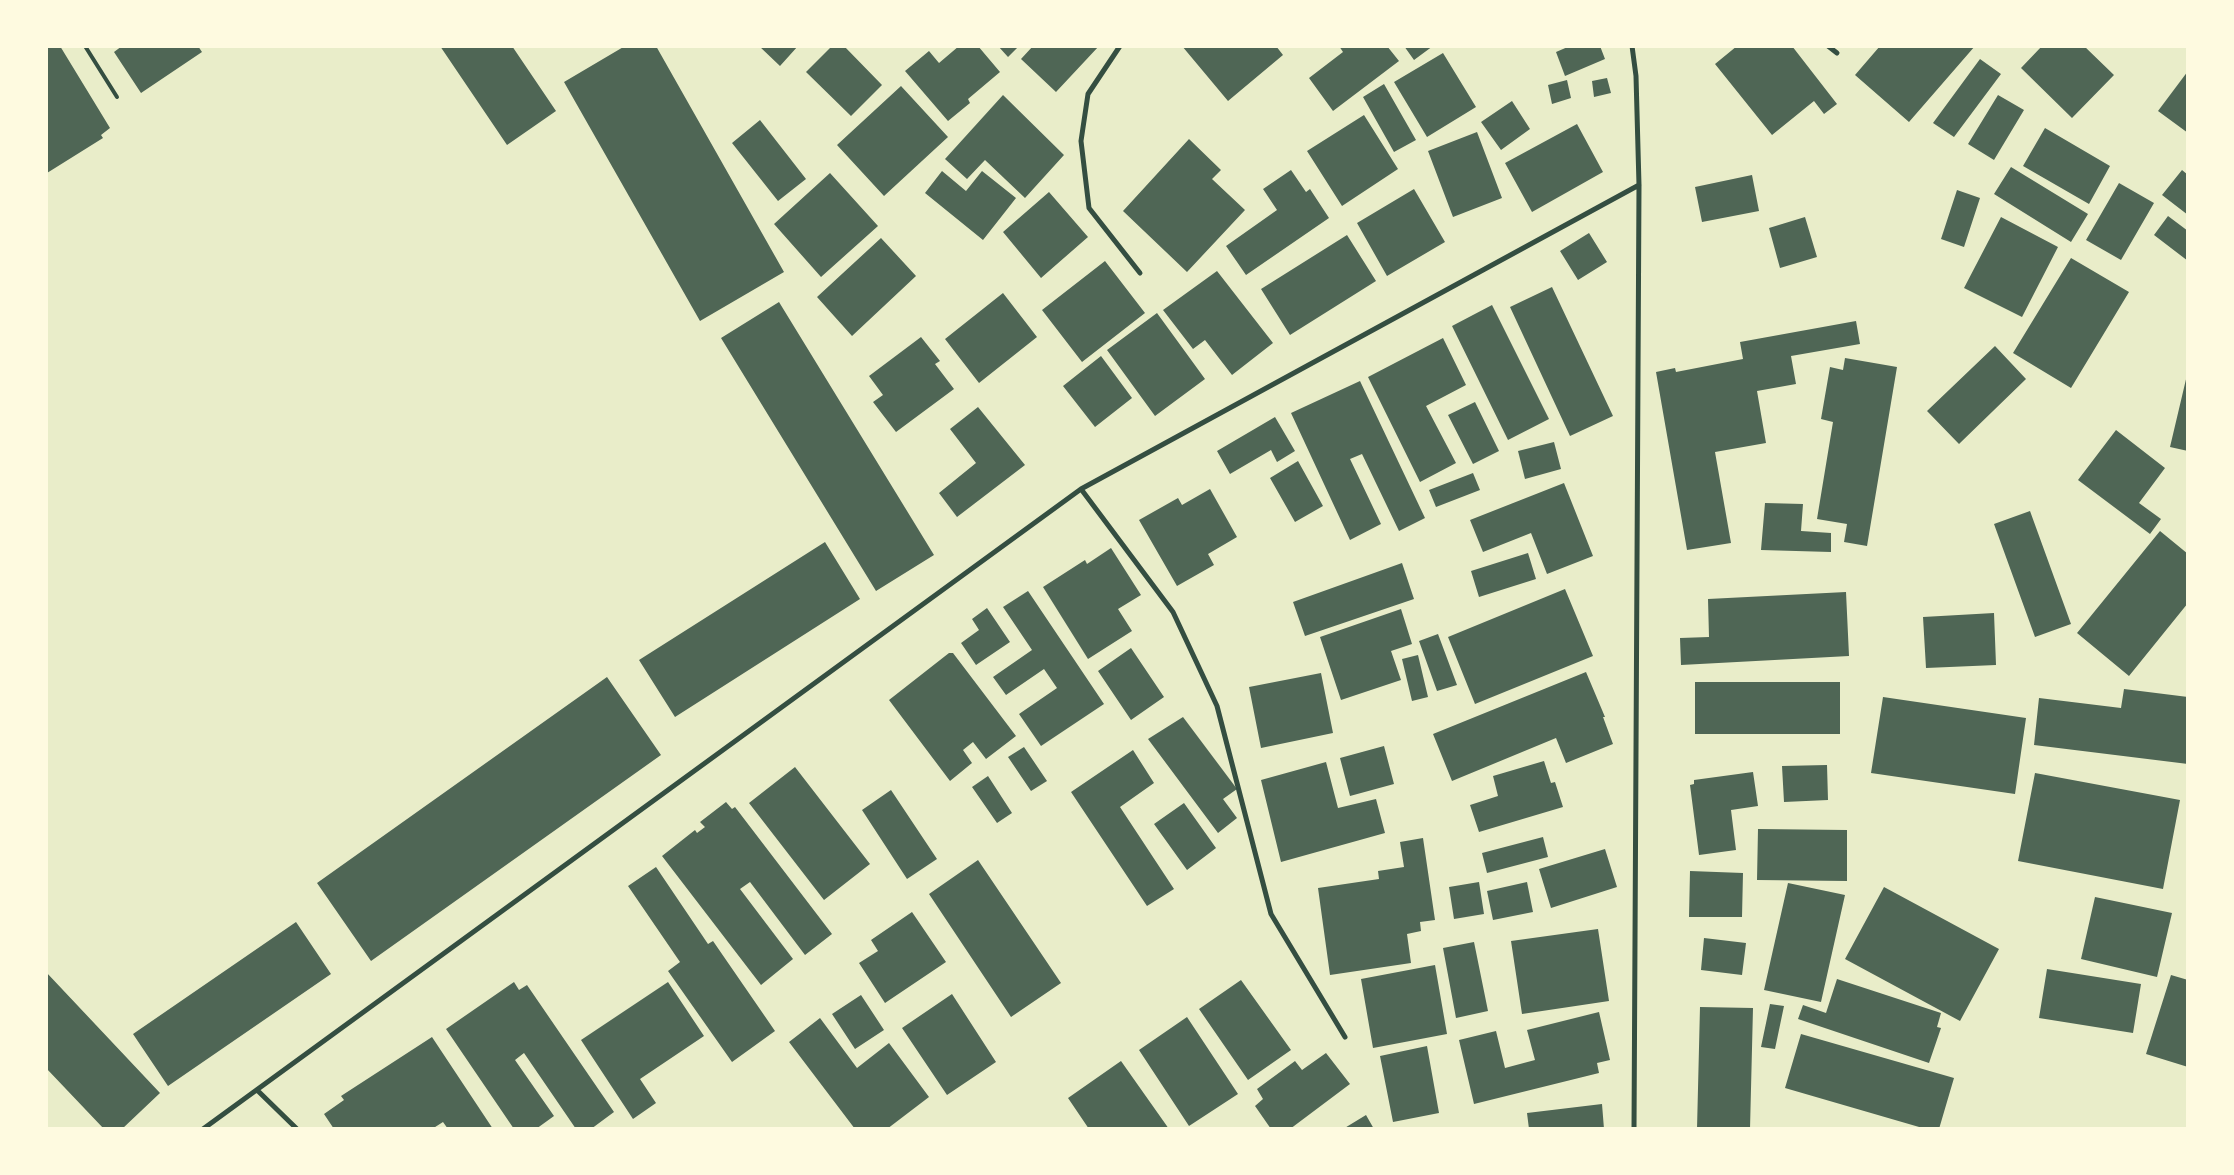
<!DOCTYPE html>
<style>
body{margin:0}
#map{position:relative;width:2234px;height:1175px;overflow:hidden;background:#e9edc9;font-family:"Alegreya Sans",sans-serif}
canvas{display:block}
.frame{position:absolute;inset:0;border:48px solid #fefae0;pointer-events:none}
</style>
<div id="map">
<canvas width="2234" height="1175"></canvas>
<div class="frame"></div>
</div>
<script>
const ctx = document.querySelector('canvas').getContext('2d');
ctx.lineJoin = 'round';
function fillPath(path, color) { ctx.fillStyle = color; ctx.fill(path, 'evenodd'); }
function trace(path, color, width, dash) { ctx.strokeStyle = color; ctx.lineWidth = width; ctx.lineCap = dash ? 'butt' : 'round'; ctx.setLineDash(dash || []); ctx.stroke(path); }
fillPath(new Path2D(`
 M 46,46 L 60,46 L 110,128 L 101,135 L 103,138 L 47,173 Z
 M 122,46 L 198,46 L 202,52 L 141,93 L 114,52 Z
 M 440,46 L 512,46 L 556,111 L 507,145 Z
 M 625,46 L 656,46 L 784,272 L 700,321 L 564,82 Z
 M 759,46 L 798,46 L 780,66 Z
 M 832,46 L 844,46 L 882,85 L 851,116 L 806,72 Z
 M 959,46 L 978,46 L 1000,72 L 968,99 L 970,103 L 948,121 L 905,71 L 929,51 L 939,63 Z
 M 998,46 L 1019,46 L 1008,57 Z
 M 1033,46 L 1099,46 L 1056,92 L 1021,59 Z
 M 1182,46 L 1276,46 L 1283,55 L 1228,101 Z
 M 1339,46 L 1387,46 L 1399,61 L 1333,111 L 1309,78 L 1343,52 Z
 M 1404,46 L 1433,46 L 1414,60 Z
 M 1570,46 L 1600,46 L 1605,59 L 1565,76 L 1556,52 Z
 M 1737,46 L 1792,46 L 1837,104 L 1824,114 L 1814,101 L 1772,135 L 1715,64 Z
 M 1880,46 L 1975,46 L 1909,122 L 1855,75 Z
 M 2042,46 L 2084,46 L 2114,75 L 2072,118 L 2021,68 Z
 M 1443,53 L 1476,107 L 1427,137 L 1394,82 Z
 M 1980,59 L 2001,74 L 1954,137 L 1933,123 Z
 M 2188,71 L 2188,133 L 2158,111 Z
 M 1607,78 L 1611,93 L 1594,97 L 1592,81 Z
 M 1567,80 L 1571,98 L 1552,104 L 1548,85 Z
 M 1384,84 L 1416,140 L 1394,152 L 1363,97 Z
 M 901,86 L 948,137 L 884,196 L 837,145 Z
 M 1003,95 L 1064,155 L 1025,198 L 985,160 L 967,179 L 945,159 Z
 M 1998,95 L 2024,110 L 1994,160 L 1968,144 Z
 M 1512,101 L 1530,129 L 1501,150 L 1481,122 Z
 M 1364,115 L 1398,169 L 1342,206 L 1307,151 Z
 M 760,120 L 806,179 L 778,201 L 732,143 Z
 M 1577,124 L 1603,172 L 1532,212 L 1505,163 Z
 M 2045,128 L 2110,166 L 2089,204 L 2023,166 Z
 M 1477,132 L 1502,198 L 1453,217 L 1428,151 Z
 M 1189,139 L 1221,170 L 1212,179 L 1245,210 L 1187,272 L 1123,211 Z
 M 2011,167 L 2088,214 L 2071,242 L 1994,194 Z
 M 1291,170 L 1306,192 L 1310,189 L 1329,218 L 1246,275 L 1226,246 L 1277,210 L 1263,189 Z
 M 2182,170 L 2188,175 L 2188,215 L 2162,195 Z
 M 942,171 L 966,191 L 982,171 L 1016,198 L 983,240 L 925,193 Z
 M 830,173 L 878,226 L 821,277 L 774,224 Z
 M 1752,175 L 1759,211 L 1702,222 L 1695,187 Z
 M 2119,183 L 2154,203 L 2121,260 L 2086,240 Z
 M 1414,189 L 1445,242 L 1387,276 L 1357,223 Z
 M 1957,190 L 1980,198 L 1964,247 L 1941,239 Z
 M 1049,192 L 1088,237 L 1041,278 L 1003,232 Z
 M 2168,216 L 2188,231 L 2188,261 L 2154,235 Z
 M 1805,217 L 1817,257 L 1780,268 L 1769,228 Z
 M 2001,217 L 2058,247 L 2022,317 L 1964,288 Z
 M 1589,233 L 1607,262 L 1578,280 L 1560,251 Z
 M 1347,235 L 1376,281 L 1290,335 L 1261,289 Z
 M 881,238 L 916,276 L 852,336 L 817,297 Z
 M 2071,258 L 2129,292 L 2071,388 L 2013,353 Z
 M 1105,261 L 1145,313 L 1082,362 L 1042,310 Z
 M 1217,271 L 1273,343 L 1232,375 L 1205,340 L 1193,349 L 1163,310 Z
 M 1552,287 L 1613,416 L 1570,436 L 1510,307 Z
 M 1003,293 L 1037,337 L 979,383 L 945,339 Z
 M 779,302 L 934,555 L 876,591 L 721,338 Z
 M 1492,305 L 1549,419 L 1508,440 L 1452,326 Z
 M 1157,313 L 1205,379 L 1155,416 L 1107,350 Z
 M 1856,321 L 1860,344 L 1791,356 L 1796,384 L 1757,391 L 1766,443 L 1715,452 L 1731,543 L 1687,550 L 1656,372 L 1675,368 L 1676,372 L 1743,359 L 1740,342 Z
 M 921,337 L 940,361 L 935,364 L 954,389 L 896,432 L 873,402 L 883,395 L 869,376 Z
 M 1443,338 L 1466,385 L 1426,406 L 1456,463 L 1420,482 L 1368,377 Z
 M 1995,346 L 2026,379 L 1959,444 L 1927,411 Z
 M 1101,356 L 1132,398 L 1095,427 L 1063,386 Z
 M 1845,358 L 1897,367 L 1867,546 L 1844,542 L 1847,524 L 1817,519 L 1833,422 L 1821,419 L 1830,367 L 1843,370 Z
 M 2187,375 L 2188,375 L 2188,451 L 2170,447 Z
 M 1360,381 L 1425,518 L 1399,531 L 1362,454 L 1350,459 L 1381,524 L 1350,540 L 1291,413 Z
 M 1475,402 L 1499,451 L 1473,464 L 1448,415 Z
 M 978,407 L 1025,465 L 957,517 L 939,493 L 976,463 L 950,429 Z
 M 1275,417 L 1295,451 L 1277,462 L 1271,450 L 1230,474 L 1217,451 Z
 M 2116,430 L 2165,468 L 2139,503 L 2161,519 L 2150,534 L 2078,480 Z
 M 1554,442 L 1561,469 L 1525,479 L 1518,451 Z
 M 1298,461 L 1323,506 L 1295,522 L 1270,478 Z
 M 1473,473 L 1480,490 L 1436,507 L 1429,490 Z
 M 1564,483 L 1593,556 L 1547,574 L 1531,533 L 1483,552 L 1470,520 Z
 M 1210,489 L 1237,537 L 1208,554 L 1214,565 L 1177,586 L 1139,520 L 1178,498 L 1182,505 Z
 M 1765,503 L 1803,504 L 1801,531 L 1831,533 L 1831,552 L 1761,550 Z
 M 2030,511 L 2071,624 L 2035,637 L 1994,524 Z
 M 2160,531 L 2188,554 L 2188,603 L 2129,676 L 2077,633 Z
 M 825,542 L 860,599 L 675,717 L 639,660 Z
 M 1111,548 L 1141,595 L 1118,609 L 1132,631 L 1088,659 L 1043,587 L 1085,560 L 1087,564 Z
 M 1528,553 L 1536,579 L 1479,597 L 1471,571 Z
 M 1402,563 L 1414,599 L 1305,636 L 1293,602 Z
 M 1565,589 L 1593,656 L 1475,704 L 1448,637 Z
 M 1028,591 L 1104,704 L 1041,746 L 1019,714 L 1057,688 L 1044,669 L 1006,695 L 993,677 L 1032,650 L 1003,607 Z
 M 1846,592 L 1849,656 L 1681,665 L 1680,638 L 1709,637 L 1708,599 Z
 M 987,608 L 1010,642 L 976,665 L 961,643 L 979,630 L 972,619 Z
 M 1401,609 L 1412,644 L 1391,651 L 1401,680 L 1341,700 L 1320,637 Z
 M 1994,613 L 1996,665 L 1926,668 L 1923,617 Z
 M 1438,634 L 1457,685 L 1437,691 L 1419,641 Z
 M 1131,648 L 1164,697 L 1131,720 L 1098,671 Z
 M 949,653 L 953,653 L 1016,736 L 986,759 L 973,742 L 963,750 L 972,763 L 950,781 L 889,700 Z
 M 1418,655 L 1428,697 L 1412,701 L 1402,659 Z
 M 1586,672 L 1605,717 L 1603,717 L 1613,744 L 1566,763 L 1556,738 L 1452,781 L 1433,734 Z
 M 1321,673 L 1333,733 L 1261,748 L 1249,687 Z
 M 607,677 L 661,755 L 371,961 L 317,883 Z
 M 1695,682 L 1840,682 L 1840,734 L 1695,734 Z
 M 2124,689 L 2188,697 L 2188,764 L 2034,745 L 2039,698 L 2121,708 Z
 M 1883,697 L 2026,718 L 2015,794 L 1871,773 Z
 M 1183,717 L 1237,789 L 1223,799 L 1237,818 L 1218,833 L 1148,739 Z
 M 1384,746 L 1394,784 L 1350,796 L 1340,758 Z
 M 1024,747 L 1047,781 L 1031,791 L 1008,757 Z
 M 1133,750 L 1154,783 L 1120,807 L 1174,889 L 1147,906 L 1071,792 Z
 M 1544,761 L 1551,783 L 1555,782 L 1563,807 L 1479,832 L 1470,805 L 1498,796 L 1493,776 Z
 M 1326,762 L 1338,808 L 1376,799 L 1385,833 L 1281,862 L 1261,780 Z
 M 1827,765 L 1828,800 L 1784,802 L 1782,766 Z
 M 795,767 L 870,864 L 824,900 L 749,803 Z
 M 1753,772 L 1758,806 L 1731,810 L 1736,850 L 1699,855 L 1690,785 L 1694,784 L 1694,780 Z
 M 2035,773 L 2180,800 L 2163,889 L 2018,861 Z
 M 988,776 L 1012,813 L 997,823 L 972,787 Z
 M 891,790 L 937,859 L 907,879 L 862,810 Z
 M 726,802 L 732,809 L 735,807 L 832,934 L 805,955 L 750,882 L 740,889 L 793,959 L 761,985 L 662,856 L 695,830 L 697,833 L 705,827 L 700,822 Z
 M 1184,803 L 1216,848 L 1187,870 L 1154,824 Z
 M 1758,829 L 1847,830 L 1847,881 L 1757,880 Z
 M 1543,837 L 1548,857 L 1487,873 L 1482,853 Z
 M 1423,838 L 1435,920 L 1420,922 L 1421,931 L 1407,934 L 1411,963 L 1330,975 L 1318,888 L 1379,879 L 1378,871 L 1404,867 L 1400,842 Z
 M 1605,849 L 1617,887 L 1551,908 L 1539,869 Z
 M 978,860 L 1061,983 L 1011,1017 L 929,894 Z
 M 656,867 L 708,944 L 713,941 L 775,1031 L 732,1062 L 668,971 L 680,962 L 628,886 Z
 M 1690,871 L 1743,873 L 1742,917 L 1689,917 Z
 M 1479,882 L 1484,914 L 1454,919 L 1449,887 Z
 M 1527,882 L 1533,912 L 1493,920 L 1487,891 Z
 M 1788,883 L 1845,895 L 1821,1002 L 1764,990 Z
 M 1884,887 L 1999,949 L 1960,1021 L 1845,959 Z
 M 2095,897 L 2172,913 L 2157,977 L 2081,959 Z
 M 912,912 L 946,962 L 885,1003 L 859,963 L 878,951 L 871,940 Z
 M 296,922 L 331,974 L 168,1086 L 133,1034 Z
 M 1598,929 L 1609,1001 L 1522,1014 L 1511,941 Z
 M 1704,938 L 1746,943 L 1742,975 L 1701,970 Z
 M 1474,942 L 1488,1011 L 1456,1018 L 1443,948 Z
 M 1435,965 L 1447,1034 L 1373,1048 L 1361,979 Z
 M 2047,969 L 2141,984 L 2133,1033 L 2039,1018 Z
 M 46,972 L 160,1093 L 122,1129 L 104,1129 L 46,1068 Z
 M 2171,975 L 2188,980 L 2188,1067 L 2146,1054 Z
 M 1837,979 L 1941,1013 L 1937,1027 L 1941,1028 L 1929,1063 L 1798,1019 L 1803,1005 L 1826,1013 Z
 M 1241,980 L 1291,1050 L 1248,1080 L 1199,1009 Z
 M 514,982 L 519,990 L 527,985 L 614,1112 L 591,1129 L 576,1129 L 524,1053 L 515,1060 L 554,1116 L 536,1129 L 514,1129 L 446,1029 Z
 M 668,982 L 704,1036 L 640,1079 L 656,1103 L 633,1119 L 581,1040 Z
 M 952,994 L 996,1062 L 947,1095 L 902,1028 Z
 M 861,995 L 884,1030 L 855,1049 L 832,1014 Z
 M 1770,1004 L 1784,1006 L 1775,1049 L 1761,1047 Z
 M 1700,1007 L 1753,1008 L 1750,1129 L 1697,1129 Z
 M 1599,1012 L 1610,1060 L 1597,1063 L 1599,1073 L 1474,1104 L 1459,1040 L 1496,1031 L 1505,1068 L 1535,1060 L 1527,1030 Z
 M 1187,1017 L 1238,1094 L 1189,1126 L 1139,1050 Z
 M 820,1018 L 857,1068 L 889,1043 L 929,1097 L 887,1129 L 855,1129 L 789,1042 Z
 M 1801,1034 L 1954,1078 L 1939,1129 L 1926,1129 L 1785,1088 Z
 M 432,1037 L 493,1129 L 448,1129 L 443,1122 L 432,1129 L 334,1129 L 324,1114 L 344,1100 L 341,1096 Z
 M 1427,1046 L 1439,1113 L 1393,1122 L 1380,1056 Z
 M 1326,1053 L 1350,1084 L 1290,1129 L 1271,1129 L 1255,1106 L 1263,1099 L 1257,1089 L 1295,1061 L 1302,1070 Z
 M 1121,1061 L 1169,1129 L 1089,1129 L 1068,1098 Z
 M 1602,1104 L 1604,1129 L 1529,1129 L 1527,1113 Z
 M 1366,1115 L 1374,1129 L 1343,1129 Z`), '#4f6655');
trace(new Path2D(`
 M 85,46 L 117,97`), '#344e41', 4);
trace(new Path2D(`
 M 1120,46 L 1088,94 L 1081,141 L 1089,208 L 1140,273
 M 1632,46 L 1636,76 L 1639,185 L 1634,1129
 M 1828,46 L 1837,53
 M 1081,489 L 1173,612 L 1217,706 L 1271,914 L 1345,1037
 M 257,1090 L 297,1129
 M 203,1129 L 1081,489 L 1639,185`), '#344e41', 5);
</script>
